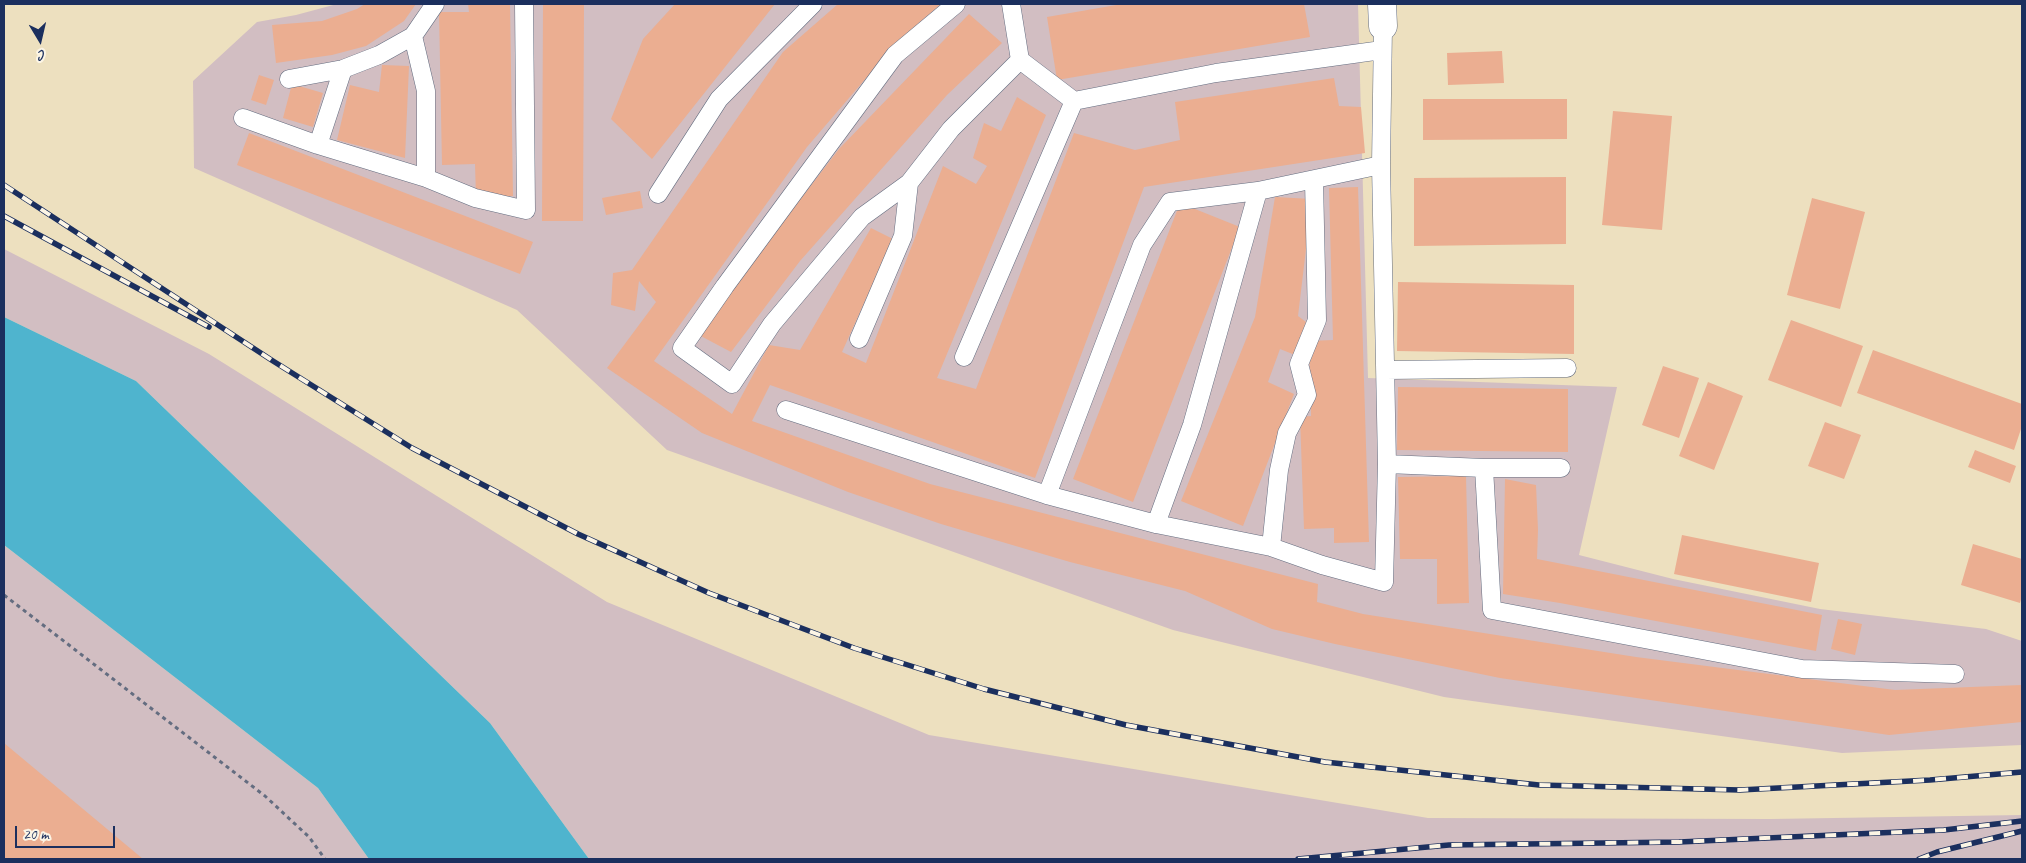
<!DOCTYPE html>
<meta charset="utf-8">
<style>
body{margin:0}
#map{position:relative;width:2026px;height:863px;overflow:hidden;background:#ede0bf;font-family:Caveat,sans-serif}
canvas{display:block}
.frame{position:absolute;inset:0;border:5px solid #1b2f5e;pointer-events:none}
.north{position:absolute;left:15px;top:15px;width:50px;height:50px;-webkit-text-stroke:4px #fcf5e5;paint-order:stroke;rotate:171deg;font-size:14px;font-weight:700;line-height:20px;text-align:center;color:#1b2f5e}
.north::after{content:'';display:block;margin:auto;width:18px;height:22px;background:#1b2f5e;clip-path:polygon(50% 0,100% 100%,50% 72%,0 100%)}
.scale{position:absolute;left:15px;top:826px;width:100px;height:22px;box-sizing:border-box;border:2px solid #1b2f5e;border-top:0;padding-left:6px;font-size:15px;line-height:18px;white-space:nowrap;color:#1b2f5e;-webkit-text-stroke:4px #fcf5e5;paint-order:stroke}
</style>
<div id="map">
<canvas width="2026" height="863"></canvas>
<div class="frame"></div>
<div class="north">С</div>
<div class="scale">20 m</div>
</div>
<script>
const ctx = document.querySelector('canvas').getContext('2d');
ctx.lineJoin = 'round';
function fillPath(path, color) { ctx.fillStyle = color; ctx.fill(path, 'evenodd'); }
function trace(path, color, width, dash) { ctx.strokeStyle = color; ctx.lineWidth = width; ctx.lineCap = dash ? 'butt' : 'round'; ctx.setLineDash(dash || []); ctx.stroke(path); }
fillPath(new Path2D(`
 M 337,4 L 1358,4 L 1368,378 L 1617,387 L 1579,555 L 1673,579 L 1820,609 L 1986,629 L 2022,641 L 2022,745 L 1842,753 L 1444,697 L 1173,630 L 667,450 L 517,310 L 194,168 L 193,81 L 257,22 L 296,15 Z
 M 4,249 L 209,354 L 607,602 L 929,735 L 1428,818 L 1771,819 L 2022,815 L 2022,859 L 589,859 L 490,723 L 136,381 L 4,317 Z
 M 4,545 L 318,788 L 369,859 L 4,859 Z`), '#d2bec2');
fillPath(new Path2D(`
 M 4,317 L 136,381 L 490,723 L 589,859 L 369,859 L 318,788 L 4,545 Z`), '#4fb4ce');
fillPath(new Path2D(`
 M 365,4 L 416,4 L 404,21 L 366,46 L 332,55 L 276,63 L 272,25 L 322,21 L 357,9 Z
 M 468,4 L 510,4 L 513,196 L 476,197 L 475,164 L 442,165 L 439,12 L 469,12 Z
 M 543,4 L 584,4 L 583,221 L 542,221 Z
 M 675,4 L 775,4 L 652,159 L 611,119 L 643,39 Z
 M 838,4 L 941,4 L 897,42 L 807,147 L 654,361 L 732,414 L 769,345 L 800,350 L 871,228 L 893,239 L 842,352 L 866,363 L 943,166 L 976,184 L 987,166 L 973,158 L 984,123 L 1001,131 L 1017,97 L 1046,115 L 937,378 L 976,389 L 1074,133 L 1135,150 L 1180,140 L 1175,102 L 1334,78 L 1339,106 L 1361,107 L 1365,153 L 1144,187 L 1035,478 L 770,385 L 752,421 L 930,484 L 1318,584 L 1317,602 L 1363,614 L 1636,657 L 1895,690 L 2022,685 L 2022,722 L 1889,735 L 1500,678 L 1335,644 L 1272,629 L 1185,591 L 1070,562 L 941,524 L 848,492 L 702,433 L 607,368 L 656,302 L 639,281 L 635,311 L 611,305 L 613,273 L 632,270 L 783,52 Z
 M 1122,4 L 1304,4 L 1310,37 L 1057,80 L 1047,17 Z
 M 969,14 L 1002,43 L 947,95 L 800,261 L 731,352 L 697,334 L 839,149 Z
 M 1502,51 L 1504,83 L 1448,85 L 1447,53 Z
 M 382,65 L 409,66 L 405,158 L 337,140 L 350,85 L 379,92 Z
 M 259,75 L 274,80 L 266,105 L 251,100 Z
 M 292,84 L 323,93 L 313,127 L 283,118 Z
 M 1423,99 L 1567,99 L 1567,139 L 1423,140 Z
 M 1613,111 L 1672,116 L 1662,230 L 1602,225 Z
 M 249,133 L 533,242 L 520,274 L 237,165 Z
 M 1566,177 L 1566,244 L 1414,246 L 1414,178 Z
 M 1358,187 L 1369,542 L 1334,543 L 1334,528 L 1304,529 L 1300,417 L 1311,416 L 1309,341 L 1333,340 L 1329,188 Z
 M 640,191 L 643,208 L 606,215 L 602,198 Z
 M 1275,197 L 1312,199 L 1298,316 L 1306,322 L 1295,355 L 1280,349 L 1268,382 L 1294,394 L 1243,526 L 1181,501 L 1255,317 Z
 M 1812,198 L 1865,212 L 1840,309 L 1787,295 Z
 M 1180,203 L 1240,227 L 1133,502 L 1073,479 Z
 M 1398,282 L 1574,285 L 1574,354 L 1397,351 Z
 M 1791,320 L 1863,346 L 1841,407 L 1768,380 Z
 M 1873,350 L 2022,404 L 2022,426 L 2014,450 L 1857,393 Z
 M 1663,366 L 1699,378 L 1679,438 L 1642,425 Z
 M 1708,382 L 1743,396 L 1714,470 L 1679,456 Z
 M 1398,387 L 1568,389 L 1568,452 L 1397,450 Z
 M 1825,422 L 1861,435 L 1844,479 L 1808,466 Z
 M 1975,450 L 2016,466 L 2010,483 L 1968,467 Z
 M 1466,476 L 1469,603 L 1437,604 L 1437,559 L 1400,559 L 1398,477 Z
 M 1505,479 L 1536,485 L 1538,530 L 1537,559 L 1822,615 L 1816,651 L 1560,603 L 1503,594 Z
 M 1682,535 L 1819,563 L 1811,602 L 1674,574 Z
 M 1973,544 L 2022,559 L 2022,596 L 2020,603 L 1961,585 Z
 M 1838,619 L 1862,624 L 1855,655 L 1831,649 Z
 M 4,743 L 143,859 L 4,859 Z`), '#ebae91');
const lane = new Path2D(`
 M 1020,60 L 1074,101
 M 289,79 L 343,69 L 379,55 L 413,36
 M 243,118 L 318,145 L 426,178 L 475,198 L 526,210 L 524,4
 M 318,145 L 343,69
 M 426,178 L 426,91 L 413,36 L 435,4
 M 909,183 L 862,217 L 772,324 L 732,384 L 682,348 L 725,286 L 895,55 L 956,4
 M 658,194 L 719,99 L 813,4
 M 859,339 L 903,236 L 909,183 L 951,129 L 1020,60 L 1011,4
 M 964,357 L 1074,101 L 1216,73 L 1382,50
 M 1386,370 L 1567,368
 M 786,410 L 1047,495 L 1156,524 L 1271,547 L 1322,565 L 1384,582 L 1387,464 L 1381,165 L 1383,26
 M 1387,464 L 1484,468 L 1561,468
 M 1484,468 L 1492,610 L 1802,669 L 1955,674
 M 1047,495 L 1142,245 L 1170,202 L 1258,191
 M 1156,524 L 1192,425 L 1258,191 L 1381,165
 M 1271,547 L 1279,470 L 1287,433 L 1307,395 L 1299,364 L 1317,320 L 1314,180`);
const street = new Path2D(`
 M 1382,4 L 1383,26`);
trace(lane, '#646d80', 19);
trace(street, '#646d80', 29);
trace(new Path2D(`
 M 4,595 L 265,796 L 309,837 L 325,859`), '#646d80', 3, [4, 4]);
trace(lane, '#fff', 18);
trace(street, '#fff', 28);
const rail = new Path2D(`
 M 4,185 L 273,361 L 412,448 L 578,534 L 709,593 L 854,648 L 984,689 L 1126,725 L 1325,762 L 1539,785 L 1740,790 L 1930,780 L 2022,772
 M 4,216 L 209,327
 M 1298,859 L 1449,845 L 1679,842 L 1944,830 L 2022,821
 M 1919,859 L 1937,852 L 2022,831`);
trace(rail, '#1b2f5e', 5.5);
trace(rail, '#fcf5e5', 4, [11]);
</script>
